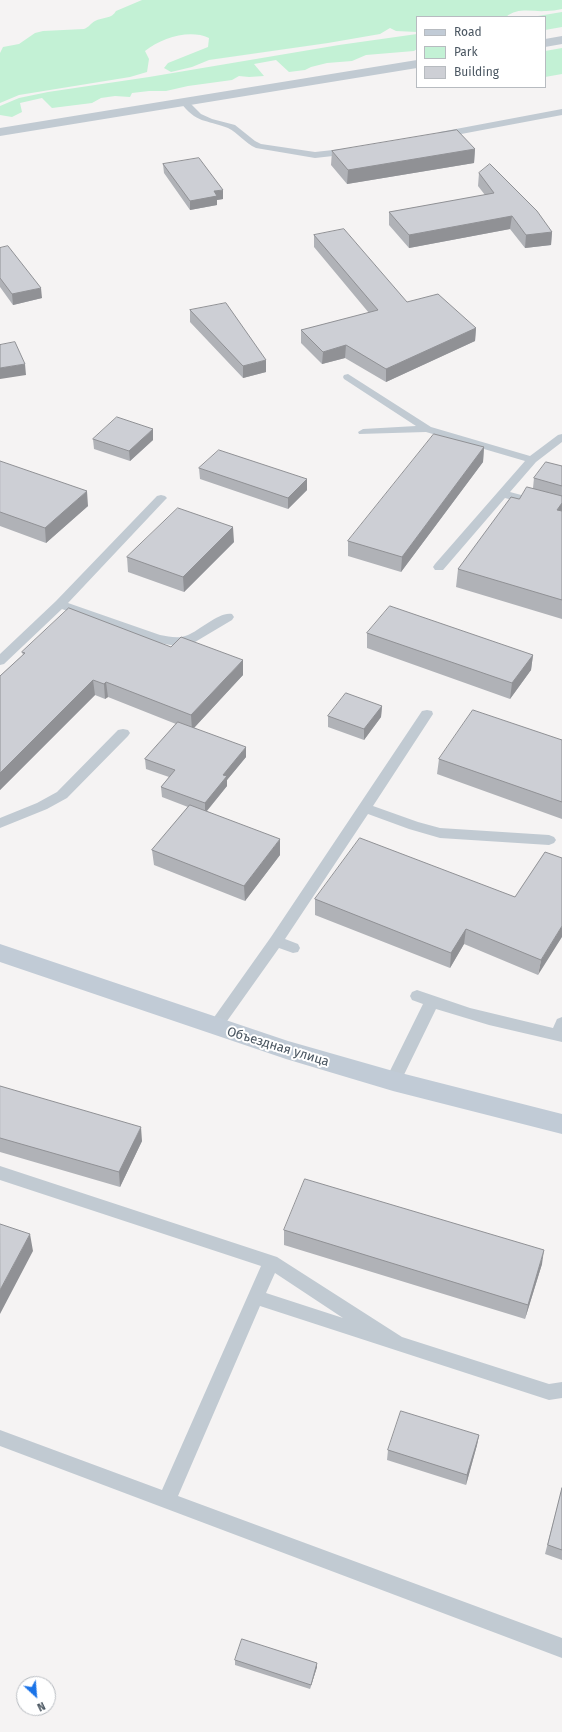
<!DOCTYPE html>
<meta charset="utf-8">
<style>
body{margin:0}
#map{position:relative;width:562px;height:1732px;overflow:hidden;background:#f5f3f3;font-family:"Fira Sans",sans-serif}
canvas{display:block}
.legend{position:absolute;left:416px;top:16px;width:130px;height:72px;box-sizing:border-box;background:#fff;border:1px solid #b7bbc0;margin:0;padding:5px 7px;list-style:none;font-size:12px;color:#4a5661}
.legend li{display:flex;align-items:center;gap:8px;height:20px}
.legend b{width:20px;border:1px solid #b7bbc0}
.north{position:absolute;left:16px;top:1676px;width:40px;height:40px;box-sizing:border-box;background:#fff;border:1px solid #b7bbc0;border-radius:50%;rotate:154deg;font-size:11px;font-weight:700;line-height:16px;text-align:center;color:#4a5661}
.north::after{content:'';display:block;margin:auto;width:14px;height:18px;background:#1a73e8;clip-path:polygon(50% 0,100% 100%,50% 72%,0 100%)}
</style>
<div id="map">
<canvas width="562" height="1732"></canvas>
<ul class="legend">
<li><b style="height:5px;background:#c1cbd6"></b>Road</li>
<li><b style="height:11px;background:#c3f1d5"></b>Park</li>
<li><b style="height:11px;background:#cdcfd5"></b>Building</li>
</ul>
<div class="north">N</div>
</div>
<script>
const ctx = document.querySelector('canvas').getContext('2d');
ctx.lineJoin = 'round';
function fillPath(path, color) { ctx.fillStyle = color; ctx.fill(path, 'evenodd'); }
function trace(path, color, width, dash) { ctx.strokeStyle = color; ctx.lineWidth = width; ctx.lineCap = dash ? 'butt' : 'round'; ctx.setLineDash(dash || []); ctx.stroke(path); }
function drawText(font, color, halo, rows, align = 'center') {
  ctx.font = font + ' "Fira Sans",sans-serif'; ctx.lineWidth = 4; ctx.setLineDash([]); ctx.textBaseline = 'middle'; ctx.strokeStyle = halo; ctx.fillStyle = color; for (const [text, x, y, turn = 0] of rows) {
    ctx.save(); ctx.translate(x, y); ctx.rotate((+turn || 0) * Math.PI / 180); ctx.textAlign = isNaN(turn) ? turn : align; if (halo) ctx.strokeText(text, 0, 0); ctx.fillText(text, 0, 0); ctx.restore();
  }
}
fillPath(new Path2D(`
 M 142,0 L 562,0 L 562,9 C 557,10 551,11 546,11 C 532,12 518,7 506,17 L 417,17 L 417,32 L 396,31 L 390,28 L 380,34 L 328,43 L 209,60 L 192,67 L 171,72 L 164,68 L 168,63 L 208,47 L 209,38 C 189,29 162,38 145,51 L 149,59 L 147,72 L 130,77 L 19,95 L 0,103 L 0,53 L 3,47 L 19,44 L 35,33 L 43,31 L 84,29 C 89,27 90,24 95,21 C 102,17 112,19 116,11 Z
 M 562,12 L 562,27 L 545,30 L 545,17 L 532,17 Z
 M 417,34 L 417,49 L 414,51 L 366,55 L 352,61 L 327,63 L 311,67 L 305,70 L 289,72 L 276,60 L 254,64 L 264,76 L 249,77 L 239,76 L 232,80 L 188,86 L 166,91 L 149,91 L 132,93 L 130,97 L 115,96 L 101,98 L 92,103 L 52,108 L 42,98 L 20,103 L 22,112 L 12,117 L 0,115 L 0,106 L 19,98 L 48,92 L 149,77 L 339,45 Z
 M 562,48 L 562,74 L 545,77 L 545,51 Z`), '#c3f1d5');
fillPath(new Path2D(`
 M 184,99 L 187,100 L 201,114 L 212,119 L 235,125 L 255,141 L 261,144 L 315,152 L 351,148 L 355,151 L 351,154 L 315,158 L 256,148 C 245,143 238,133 228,128 C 205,119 197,124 180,102 Z
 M 562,109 L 562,115 L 440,138 L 436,135 L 440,132 Z
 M 348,374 L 431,427 L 530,456 L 558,435 L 562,434 L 562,442 L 536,462 L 510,492 L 562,506 L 562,513 L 505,498 L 443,570 L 435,570 L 433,567 L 435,564 L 525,461 L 426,432 L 359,434 L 358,432 L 363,429 L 416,426 L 344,379 L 343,377 L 344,375 Z
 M 161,495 L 165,496 L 167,498 L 165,500 L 68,603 L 160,635 C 170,637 179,639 188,635 C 200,630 220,611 232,614 L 234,617 L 232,620 L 195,642 L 176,646 L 154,642 L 62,609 L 4,664 L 0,665 L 0,654 L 56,601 L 157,496 Z
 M 427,710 L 432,711 L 433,714 L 373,806 L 418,822 L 440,828 L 549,835 L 554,837 L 556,840 L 554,843 L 549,845 L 440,838 L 409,829 L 368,814 L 285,939 L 298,944 L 300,948 L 298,952 L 293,953 L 279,948 L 220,1031 L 215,1033 L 210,1031 L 207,1027 L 210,1023 L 271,937 L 422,711 Z
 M 123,729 L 128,730 L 130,733 L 128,736 L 67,798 L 47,809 L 0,828 L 0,818 L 37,803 L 57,792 L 118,730 Z
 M 417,990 L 470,1008 L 553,1028 L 557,1019 L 562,1017 L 562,1042 L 489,1025 L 436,1009 L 399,1085 L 393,1087 L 387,1085 L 385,1081 L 423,1004 L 412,1000 L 410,996 L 412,992 Z
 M 0,1166 L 277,1257 L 402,1337 L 549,1384 L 562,1382 L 562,1398 L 549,1400 L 260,1306 L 178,1496 L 562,1638 L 562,1658 L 0,1446 L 0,1430 L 162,1490 L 261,1266 L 0,1180 ZM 275,1273 L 343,1318 L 266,1293 Z`), '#c1cad2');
fillPath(new Path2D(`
 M 562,36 L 562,44 L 545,47 L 545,39 Z
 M 417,60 L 417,68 L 0,136 L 0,128 Z`), '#c1cad2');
fillPath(new Path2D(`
 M 0,944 L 288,1041 L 393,1071 L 562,1114 L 562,1134 L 393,1091 L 286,1059 L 0,962 Z`), '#c1cbd6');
fillPath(new Path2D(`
 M 475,149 L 474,163 L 347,184 L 331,165 L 332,151 Z
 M 163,164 L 223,199 L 217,200 L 217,205 L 190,210 L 164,173 Z
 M 479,173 L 552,232 L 551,245 L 525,248 L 510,229 L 409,248 L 389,225 L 389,212 L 485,195 L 478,186 Z
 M 314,235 L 407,302 L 476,328 L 475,341 L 386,382 L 345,358 L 322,364 L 301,343 L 301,330 L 369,313 L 314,247 Z
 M 0,248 L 42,298 L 13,305 L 0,287 Z
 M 190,310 L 266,372 L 243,378 L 190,322 Z
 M 93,439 L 153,440 L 130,461 L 94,449 Z
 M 484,447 L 483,462 L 401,572 L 348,556 L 348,541 Z
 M 0,461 L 88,506 L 46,543 L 0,526 Z
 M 562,466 L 562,619 L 456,587 L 458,569 L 519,499 L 533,488 L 534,478 Z
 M 199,468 L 307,490 L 288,509 L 200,479 Z
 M 234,542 L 184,592 L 128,572 L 127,557 Z
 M 367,633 L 533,655 L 531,670 L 510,699 L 367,648 Z
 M 22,652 L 243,675 L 194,728 L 246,757 L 227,780 L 227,786 L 207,811 L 280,855 L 245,901 L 154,865 L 152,850 L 188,807 L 162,797 L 161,787 L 169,777 L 146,769 L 145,759 L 176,724 L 108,697 L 105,699 L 95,695 L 0,790 L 0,676 L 23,655 Z
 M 382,706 L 381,717 L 364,740 L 328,727 L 328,716 Z
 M 562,740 L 562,819 L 437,774 L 439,759 Z
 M 562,858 L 538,975 L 464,944 L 450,968 L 315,915 L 315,899 L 515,897 Z
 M 0,1086 L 142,1141 L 120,1187 L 0,1152 Z
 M 284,1230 L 542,1264 L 525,1319 L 284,1245 Z
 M 479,1435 L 477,1445 L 466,1485 L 387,1460 L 388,1450 Z
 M 562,1488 L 562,1560 L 545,1554 Z
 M 235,1660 L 317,1667 L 310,1689 L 235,1665 Z`), '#b0b2b7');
fillPath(new Path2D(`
 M 475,149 L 474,163 L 347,184 L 348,170 Z
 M 223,190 L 223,199 L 217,200 L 217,205 L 190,210 L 190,201 L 214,191 Z
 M 512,216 L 510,229 L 409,248 L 409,235 Z
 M 552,232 L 551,245 L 525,248 L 526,235 Z
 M 41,288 L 42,298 L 13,305 L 12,294 Z
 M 476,328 L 475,341 L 386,382 L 386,369 Z
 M 346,345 L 345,358 L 322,364 L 323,352 Z
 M 266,360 L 266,372 L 243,378 L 243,366 Z
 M 25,364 L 26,375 L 0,379 L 0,368 Z
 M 153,429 L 153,440 L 130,461 L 129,451 Z
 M 484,447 L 483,462 L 401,572 L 402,557 Z
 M 307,479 L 307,490 L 288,509 L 288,498 Z
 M 87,491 L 88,506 L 46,543 L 45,528 Z
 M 562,503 L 562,517 L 557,510 Z
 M 233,527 L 234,542 L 184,592 L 183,577 Z
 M 533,655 L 531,670 L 510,699 L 512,683 Z
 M 243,660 L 243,675 L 192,730 L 191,715 Z
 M 93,680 L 95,695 L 0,790 L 0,773 Z
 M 106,682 L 108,697 L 105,699 L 104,684 Z
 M 382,706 L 381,717 L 364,740 L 364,729 Z
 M 246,747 L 246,757 L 227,780 L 227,786 L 205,813 L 205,803 L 223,775 Z
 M 280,839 L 280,855 L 245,901 L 244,886 Z
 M 562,926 L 562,937 L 538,975 L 541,960 Z
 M 466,929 L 464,944 L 450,968 L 451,953 Z
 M 141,1127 L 142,1141 L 120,1187 L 119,1172 Z
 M 30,1234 L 33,1251 L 0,1314 L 0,1290 Z
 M 544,1250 L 542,1264 L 525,1319 L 528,1305 Z
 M 479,1435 L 477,1445 L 466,1485 L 467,1475 Z
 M 317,1663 L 317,1667 L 310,1689 L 311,1685 Z`), '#909195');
const building = new Path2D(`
 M 457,130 L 475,149 L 348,170 L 332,151 Z
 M 199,158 L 223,190 L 214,191 L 217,196 L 190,201 L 163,164 Z
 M 490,164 L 537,211 L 552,232 L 526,235 L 512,216 L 409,235 L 389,212 L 494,193 L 479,173 Z
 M 344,229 L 407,302 L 438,294 L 476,328 L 386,369 L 346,345 L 323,352 L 301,330 L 378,310 L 314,235 Z
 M 8,246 L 41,288 L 12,294 L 0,278 L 0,248 Z
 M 226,303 L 266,360 L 243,366 L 190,310 Z
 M 15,342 L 25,364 L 0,368 L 0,345 Z
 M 117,417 L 153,429 L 129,451 L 93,439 Z
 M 434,434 L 484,447 L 402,557 L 348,541 Z
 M 219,450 L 307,479 L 288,498 L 199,468 Z
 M 0,461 L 87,491 L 45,528 L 0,512 Z
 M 546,462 L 562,466 L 562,486 L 534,478 Z
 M 527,487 L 562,496 L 562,503 L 557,510 L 562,511 L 562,600 L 458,569 L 511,497 L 519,499 Z
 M 178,508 L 233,527 L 183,577 L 127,557 Z
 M 390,606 L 533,655 L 512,683 L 367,633 Z
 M 69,608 L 171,647 L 181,637 L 243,660 L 191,715 L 106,682 L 104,684 L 93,680 L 0,773 L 0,676 L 25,653 L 22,652 Z
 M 346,693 L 382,706 L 364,729 L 328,716 Z
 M 473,710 L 562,740 L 562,802 L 439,759 Z
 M 178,722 L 246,747 L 223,775 L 227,776 L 205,803 L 161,787 L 175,770 L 145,759 Z
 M 190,805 L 280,839 L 244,886 L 152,850 Z
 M 360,838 L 515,897 L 545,852 L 562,858 L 562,926 L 541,960 L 466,929 L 451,953 L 315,899 Z
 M 0,1086 L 141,1127 L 119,1172 L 0,1138 Z
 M 305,1179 L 544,1250 L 528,1305 L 284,1230 Z
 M 0,1224 L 30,1234 L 0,1290 Z
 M 401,1411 L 479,1435 L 467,1475 L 388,1450 Z
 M 562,1488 L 562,1550 L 548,1545 Z
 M 242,1639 L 317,1663 L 311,1685 L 235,1660 Z`);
fillPath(building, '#cdcfd5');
trace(building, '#909195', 1);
drawText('13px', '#4a5661', '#fff', [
 ["Объездная улица",278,1047,17]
]);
</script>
